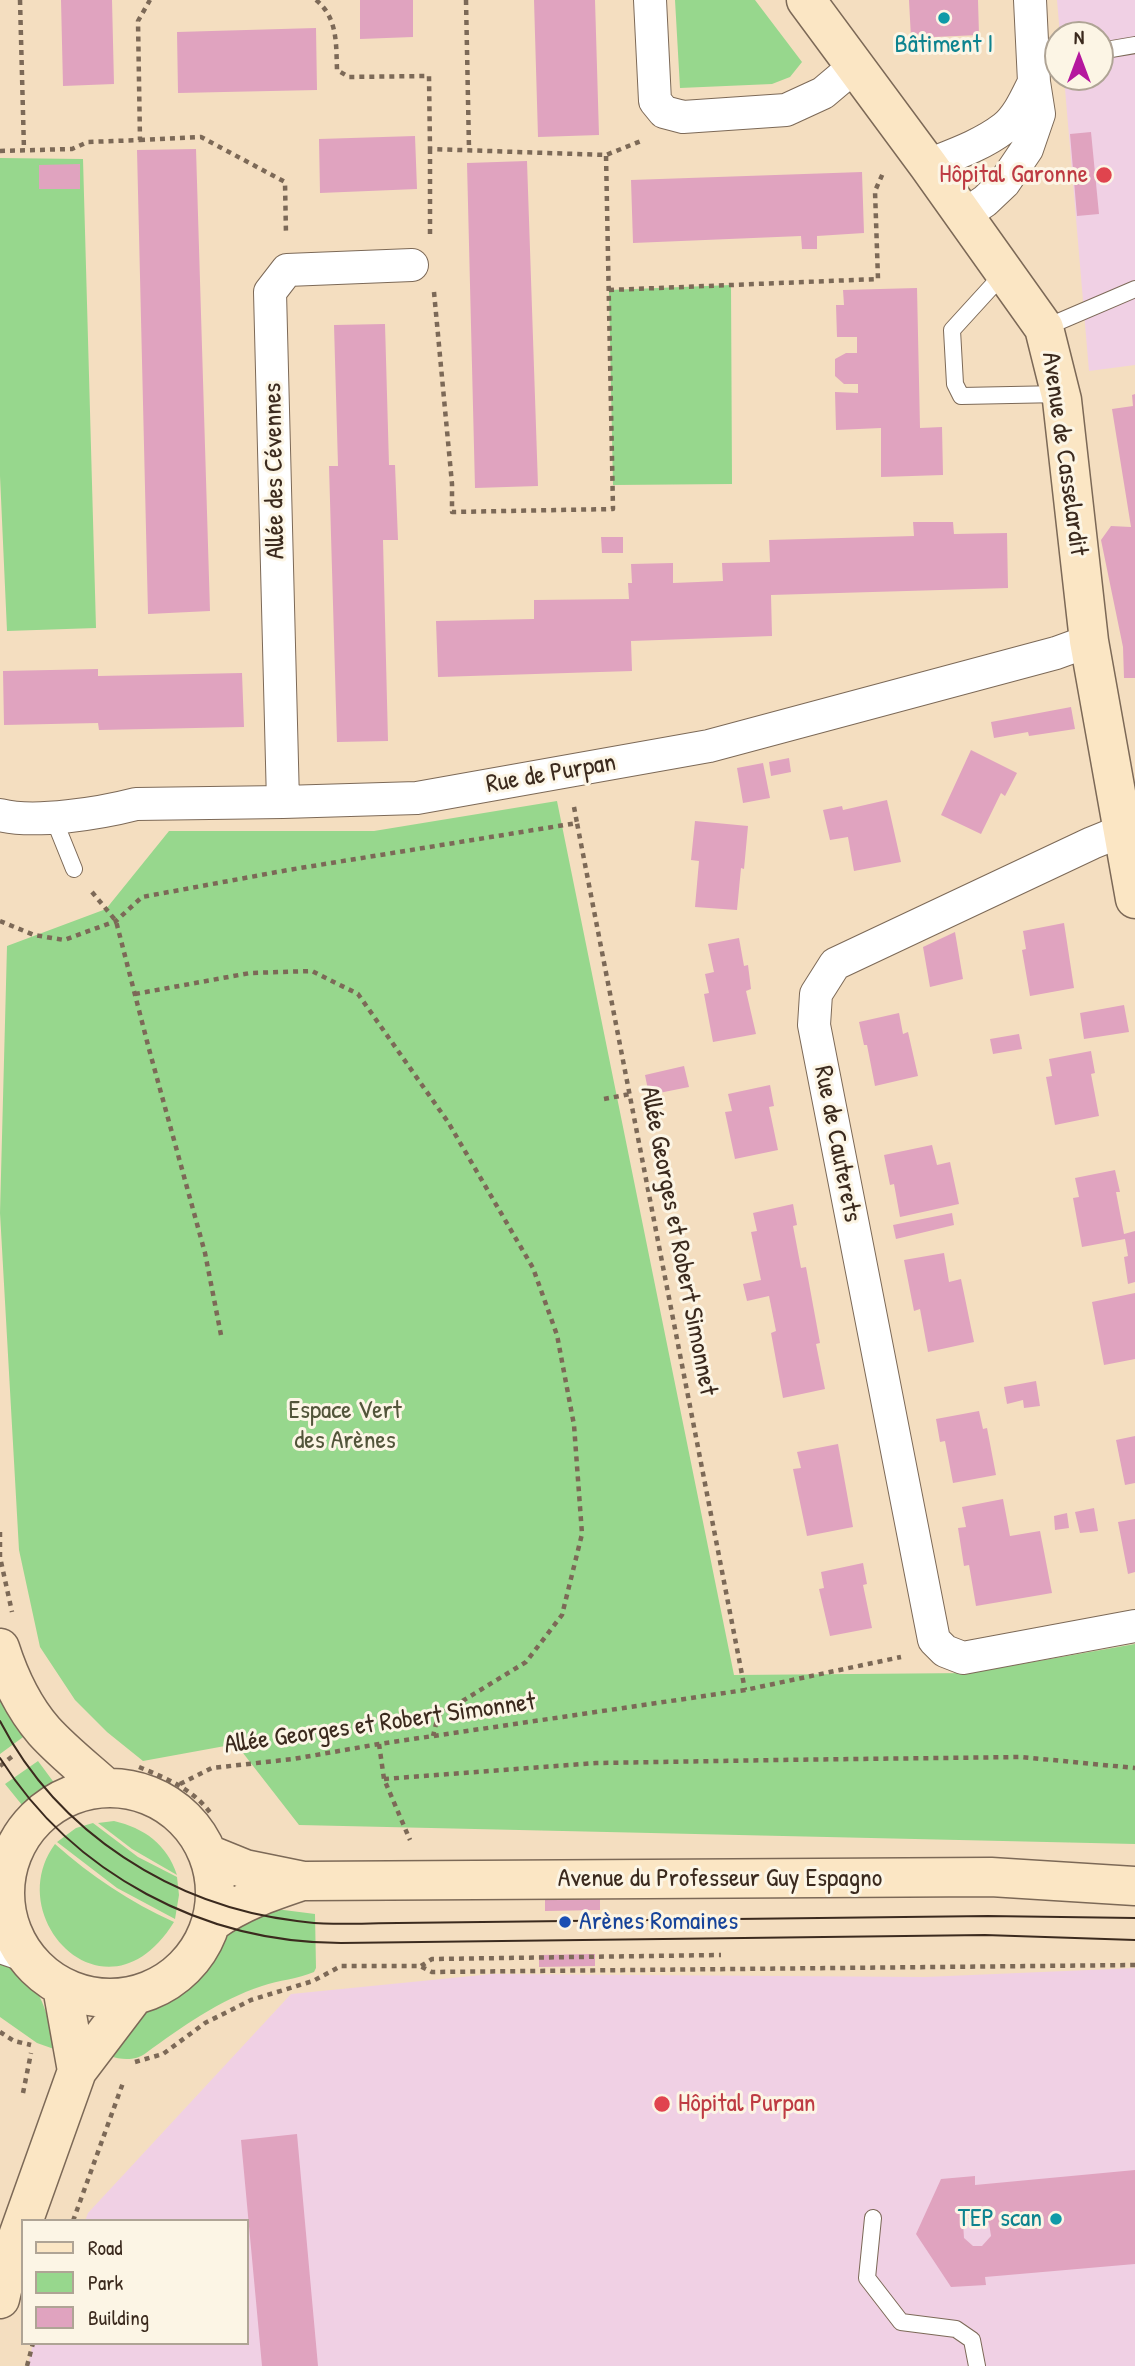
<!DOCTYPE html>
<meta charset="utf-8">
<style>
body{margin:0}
#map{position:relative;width:1135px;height:2366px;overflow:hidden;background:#f4dec0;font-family:"Patrick Hand",sans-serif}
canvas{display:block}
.legend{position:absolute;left:21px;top:2219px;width:228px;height:126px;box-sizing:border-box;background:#fcf5e5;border:2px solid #afa495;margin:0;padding:9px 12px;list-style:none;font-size:21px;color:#3b2a1e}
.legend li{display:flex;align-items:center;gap:14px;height:35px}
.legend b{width:35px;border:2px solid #afa495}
.north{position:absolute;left:1044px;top:21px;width:70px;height:70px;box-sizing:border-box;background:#fcf5e5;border:2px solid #afa495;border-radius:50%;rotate:0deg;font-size:19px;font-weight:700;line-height:28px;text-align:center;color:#3b2a1e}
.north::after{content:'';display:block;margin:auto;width:24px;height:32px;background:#b5179e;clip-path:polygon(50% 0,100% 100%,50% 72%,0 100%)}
</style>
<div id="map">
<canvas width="1135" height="2366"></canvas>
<ul class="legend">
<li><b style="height:9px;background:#fbe6c4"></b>Road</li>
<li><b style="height:19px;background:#97d78d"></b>Park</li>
<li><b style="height:19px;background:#e0a3bf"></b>Building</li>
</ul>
<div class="north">N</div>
</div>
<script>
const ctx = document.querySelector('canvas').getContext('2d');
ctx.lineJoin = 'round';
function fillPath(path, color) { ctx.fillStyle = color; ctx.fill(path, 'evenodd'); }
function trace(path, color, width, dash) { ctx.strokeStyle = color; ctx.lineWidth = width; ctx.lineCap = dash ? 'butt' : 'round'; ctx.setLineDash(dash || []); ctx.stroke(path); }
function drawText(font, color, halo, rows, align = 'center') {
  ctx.font = font + ' "Patrick Hand",sans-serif'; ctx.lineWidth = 6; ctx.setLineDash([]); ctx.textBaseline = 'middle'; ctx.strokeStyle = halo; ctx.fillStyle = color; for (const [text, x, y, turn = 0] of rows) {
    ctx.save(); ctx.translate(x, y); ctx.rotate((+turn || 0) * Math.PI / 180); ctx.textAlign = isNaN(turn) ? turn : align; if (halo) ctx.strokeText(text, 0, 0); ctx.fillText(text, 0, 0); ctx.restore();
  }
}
fillPath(new Path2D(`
 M 1057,0 L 1135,0 L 1135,365 L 1089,371 L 1064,77 L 1100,77 L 1100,35 L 1060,35 Z
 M 1135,1968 L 1135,2366 L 28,2366 L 33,2343 L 247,2343 L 247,2221 L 85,2221 L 88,2213 L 291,1994 L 492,1974 L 925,1977 Z`), '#f0d0e4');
fillPath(new Path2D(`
 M 675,0 L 755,0 L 802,62 L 790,77 L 772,84 L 680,88 Z
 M 0,158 L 83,159 L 96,628 L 7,631 L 0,476 Z
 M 731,285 L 732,484 L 613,485 L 609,290 Z
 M 557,801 L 734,1675 L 970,1673 L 1135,1644 L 1135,1844 L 299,1825 L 236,1744 L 143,1761 L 107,1732 L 75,1700 L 40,1647 L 19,1550 L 0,1213 L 7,946 L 106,909 L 169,831 L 374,831 Z
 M 0,1678 L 30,1732 L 0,1754 Z
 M 38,1761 L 58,1788 L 26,1810 L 5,1784 Z
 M 114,1821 C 144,1828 167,1844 177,1875 L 132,1849 L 98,1823 Z
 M 93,1823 L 138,1857 L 177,1877 L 179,1895 L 175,1919 L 117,1888 L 57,1842 L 76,1828 Z
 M 55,1844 C 91,1876 130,1902 174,1922 C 107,2030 0,1918 55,1844 Z
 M 268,1908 L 315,1914 L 316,1968 L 314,1972 C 298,1979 279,1980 262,1986 C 219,2000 182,2027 146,2053 C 136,2061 121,2060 110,2056 L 142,2011 L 184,1983 L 230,1929 Z
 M 0,1960 C 39,1977 48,2010 54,2049 L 37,2043 L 0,2017 Z`), '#97d78d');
fillPath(new Path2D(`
 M 61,0 L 112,0 L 114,84 L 63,86 Z
 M 360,0 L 413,0 L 413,37 L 360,39 Z
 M 534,0 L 595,0 L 599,135 L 538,137 Z
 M 909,0 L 978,0 L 979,35 L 911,38 Z
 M 316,28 L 317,90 L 178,93 L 177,32 Z
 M 1091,132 L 1099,214 L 1077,216 L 1070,134 Z
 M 415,136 L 417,189 L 320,193 L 319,139 Z
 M 196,149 L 210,611 L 148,614 L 137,150 Z
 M 527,161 L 538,486 L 475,488 L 467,163 Z
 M 80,164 L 80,189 L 39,189 L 39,165 Z
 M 862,172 L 864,233 L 817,236 L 817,249 L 802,249 L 801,236 L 633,243 L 631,180 Z
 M 917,288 L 920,428 L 942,427 L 943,475 L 881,477 L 881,428 L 836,430 L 835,392 L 858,393 L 858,384 L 844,384 L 835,376 L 835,359 L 846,353 L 857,353 L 857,337 L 837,337 L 836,305 L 844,305 L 843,290 Z
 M 385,324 L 389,465 L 395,465 L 398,540 L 383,540 L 388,741 L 337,742 L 329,466 L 338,466 L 334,325 Z
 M 1135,394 L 1135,678 L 1124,678 L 1123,647 L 1101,540 L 1111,526 L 1131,527 L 1112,409 L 1133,406 L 1132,395 Z
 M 913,522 L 953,522 L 954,534 L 1007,533 L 1008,588 L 771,595 L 772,636 L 631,641 L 632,671 L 438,677 L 436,621 L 534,619 L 534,600 L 629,599 L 628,583 L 632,583 L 631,564 L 673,563 L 673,583 L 723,581 L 722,563 L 770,562 L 769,540 L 914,536 Z
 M 601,537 L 623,537 L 623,553 L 602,553 Z
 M 98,669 L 98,676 L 242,673 L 244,727 L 99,730 L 98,723 L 4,725 L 3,671 Z
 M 1071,707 L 1075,729 L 1029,736 L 1028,732 L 994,738 L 991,722 Z
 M 971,750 L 1017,773 L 1005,796 L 1001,793 L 981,834 L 941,815 Z
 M 789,758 L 791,772 L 771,776 L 769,762 Z
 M 763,763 L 770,798 L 743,803 L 737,768 Z
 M 887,800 L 901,862 L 854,871 L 848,837 L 830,840 L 823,810 L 842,806 L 843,810 Z
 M 695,821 L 748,826 L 744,869 L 741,868 L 737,910 L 695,907 L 699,861 L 691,860 Z
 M 1064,923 L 1074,988 L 1030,996 L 1022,950 L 1026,949 L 1023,931 Z
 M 955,932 L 963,979 L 930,987 L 923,947 Z
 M 739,938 L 744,966 L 748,965 L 751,989 L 746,991 L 756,1034 L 713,1042 L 704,994 L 709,993 L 705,974 L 714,972 L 708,944 Z
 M 1124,1005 L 1129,1032 L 1084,1039 L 1080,1013 Z
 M 899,1013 L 903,1034 L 908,1032 L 918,1076 L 875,1086 L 867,1045 L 864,1045 L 859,1022 Z
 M 1019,1034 L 1022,1049 L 993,1054 L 990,1039 Z
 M 1091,1051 L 1095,1073 L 1091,1074 L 1099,1116 L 1055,1125 L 1046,1077 L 1052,1076 L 1049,1059 Z
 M 684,1066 L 689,1087 L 649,1095 L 645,1075 Z
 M 770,1085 L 774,1106 L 769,1107 L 778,1150 L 735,1159 L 725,1112 L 732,1111 L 728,1094 Z
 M 932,1145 L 937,1165 L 950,1162 L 959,1204 L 900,1217 L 894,1184 L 890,1185 L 884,1155 Z
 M 1115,1170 L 1120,1192 L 1116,1192 L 1124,1234 L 1135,1231 L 1135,1282 L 1128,1284 L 1124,1257 L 1128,1256 L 1125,1239 L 1082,1247 L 1073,1198 L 1079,1197 L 1075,1178 Z
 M 793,1204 L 797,1225 L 793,1226 L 801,1268 L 806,1267 L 820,1343 L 816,1344 L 825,1389 L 783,1398 L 771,1333 L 776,1331 L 769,1296 L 747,1301 L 743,1284 L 761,1280 L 751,1232 L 757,1231 L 753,1213 Z
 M 952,1213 L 954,1225 L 896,1239 L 893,1225 Z
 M 944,1253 L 949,1282 L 961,1279 L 974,1342 L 928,1352 L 920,1309 L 914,1311 L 904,1260 Z
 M 1135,1293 L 1135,1359 L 1104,1365 L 1092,1302 Z
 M 1036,1381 L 1040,1406 L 1024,1408 L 1023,1400 L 1007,1404 L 1004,1387 Z
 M 979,1411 L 983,1429 L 987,1428 L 996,1475 L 953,1483 L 945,1441 L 940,1442 L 936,1419 Z
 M 1135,1436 L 1135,1483 L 1125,1485 L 1116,1440 Z
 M 838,1444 L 853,1527 L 807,1536 L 793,1469 L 801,1468 L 797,1452 Z
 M 1003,1499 L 1010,1536 L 1040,1531 L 1052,1593 L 976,1606 L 969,1565 L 964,1566 L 958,1528 L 966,1527 L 962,1507 Z
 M 1094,1508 L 1098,1531 L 1080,1533 L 1075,1512 Z
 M 1067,1513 L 1069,1528 L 1055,1530 L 1054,1516 Z
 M 1135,1519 L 1135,1572 L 1128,1574 L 1118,1522 Z
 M 863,1563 L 867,1584 L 863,1585 L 872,1628 L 830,1636 L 819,1589 L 824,1588 L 821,1572 Z
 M 600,1898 L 600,1910 L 545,1911 L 545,1899 Z
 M 595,1954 L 595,1966 L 539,1967 L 539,1955 Z
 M 297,2134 L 318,2366 L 262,2366 L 241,2140 Z
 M 1135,2170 L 1135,2264 L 985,2277 L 986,2285 L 951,2287 L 916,2234 L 941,2179 L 975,2176 L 975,2185 ZM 983,2215 L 989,2223 L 991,2236 L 982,2246 L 973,2246 L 964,2238 L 963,2223 L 968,2219 Z`), '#e0a3bf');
const lane = new Path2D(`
 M 1100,51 L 1135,45
 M 1033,62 L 1058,58
 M 1004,273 L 952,330 L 955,384 L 961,396 L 1061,394
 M 1044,328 L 1135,289
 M 53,817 L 74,869
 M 873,2218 L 867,2278 L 901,2322 L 956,2329 L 972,2340 L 977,2366`);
const street = new Path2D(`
 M 650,0 L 655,101 L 664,112 L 683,117 L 786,110 L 823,93 L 855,66
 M 928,165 C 953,155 982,145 1004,128 C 1018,117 1026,98 1034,82
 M 963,216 L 985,201 L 1004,183 L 1027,149 L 1039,114 L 1034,82 L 1030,0
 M 283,802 L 270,292 L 287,270 L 412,265
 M 0,815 C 35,824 101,813 136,804 L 283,802 L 417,798 L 709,746 L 1056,653 L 1089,641
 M 1124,830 L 1092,843 L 835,964 L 816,994 L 814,1025 L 934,1640 L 945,1651 L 963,1658 L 1135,1626
 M 0,1887 L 4,1881
 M 0,1947 L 24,1955`);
const secondary = new Path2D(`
 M 806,0 L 928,165 L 1044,328 L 1062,400 L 1089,641 L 1135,899
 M 0,1648 C 9,1676 24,1708 44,1731 C 62,1751 85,1769 105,1787
 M5 1893a105 105 0 1 1 210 0a105 105 0 1 1-210 0Z
 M 208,1854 L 245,1869 L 304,1881 L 991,1877 L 1135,1886
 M 212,1922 C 240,1902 269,1892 302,1881
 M 62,1987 L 77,2071
 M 0,2299 L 8,2264 L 77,2071 L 134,1996`);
trace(lane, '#7c6957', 18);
trace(street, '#7c6957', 34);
trace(secondary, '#7c6957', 41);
trace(new Path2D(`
 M 20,0 L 24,150
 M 316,0 C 338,18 336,44 337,70 L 349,77 L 429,76 L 430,149 L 606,155 L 641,141
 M 466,0 L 469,149
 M 140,140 L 201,137 L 285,182 L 286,235
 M 430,149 L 430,236
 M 0,151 L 72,149 L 88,142 L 140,140 L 138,21 L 150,0
 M 609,290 L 878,279 L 875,191 L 883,173
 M 434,292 L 452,484 L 452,512 L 613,509 L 606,155
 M 574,807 L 577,823
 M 92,892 L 116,921 L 149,1049 L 205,1253 L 221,1335
 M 0,921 L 34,935 L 64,940 L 116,921 L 142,897 L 288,870 L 577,823 L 745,1690
 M 135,994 L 250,973 L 312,971 L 358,994 L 448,1122 L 533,1268 L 557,1335 L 574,1425 L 582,1534 L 562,1615 L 526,1662 L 438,1716 L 433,1736
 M 604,1099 L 630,1094
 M 0,1532 L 0,1557 L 12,1612
 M 379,1744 L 384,1779 L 410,1840
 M 0,1766 L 14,1755
 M 139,1767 C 168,1779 193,1789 212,1815
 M 384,1779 L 596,1763 L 776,1760 L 1021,1757 L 1135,1768
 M 180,1784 L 212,1768 L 293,1759 L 379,1744 L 745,1690 L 901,1657
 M 421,1966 L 432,1959 L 721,1955
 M 0,2032 L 14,2041 L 31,2045
 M 135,2062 L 163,2054 L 205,2023 L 251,2000 L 313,1981 L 341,1966 L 420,1966 L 432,1972 L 1135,1965
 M 23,2093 L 31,2053
 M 73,2221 L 124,2080
 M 27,2366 L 33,2343`), '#7c6957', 4.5, [5, 5]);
trace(lane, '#fff', 16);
trace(street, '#fff', 32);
trace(secondary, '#fbe6c4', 38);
trace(new Path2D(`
 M 0,1721 C 58,1833 173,1906 297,1921 C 330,1926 364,1923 398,1923 L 988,1916 L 1135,1918
 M 0,1758 C 73,1874 204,1943 341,1943 L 985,1935 L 1135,1940`), '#3b2a1e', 2);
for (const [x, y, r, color] of [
 [944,18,7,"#0f9aa8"],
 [1104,175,9,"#e0444e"],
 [565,1922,7,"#1a4fb4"],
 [662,2104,9,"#e0444e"],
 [1056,2219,7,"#0f9aa8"]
]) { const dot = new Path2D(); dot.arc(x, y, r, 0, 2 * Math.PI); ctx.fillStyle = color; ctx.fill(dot); trace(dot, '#fcf5e5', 2.5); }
drawText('26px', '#0d838f', '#fcf5e5', [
 ["Bâtiment I",944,45],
 ["TEP scan",1042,2219,"right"]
]);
drawText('26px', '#be3a42', '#fcf5e5', [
 ["Hôpital Garonne",1088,175],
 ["Hôpital Purpan",678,2104,"left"]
], 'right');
drawText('26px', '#3b2a1e', '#fcf5e5', [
 ["Avenue de Casselardit",1064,454,82],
 ["Allée des Cévennes",275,471,-91],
 ["Rue de Purpan",551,774,-10],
 ["Rue de Cauterets",837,1144,79],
 ["Allée Georges et Robert Simonnet",678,1241,79],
 ["Allée Georges et Robert Simonnet",380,1724,-8],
 ["Avenue du Professeur Guy Espagno",720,1879]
]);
drawText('26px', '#52553a', '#fcf5e5', [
 ["Espace Vert",345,1411],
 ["des Arènes",345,1441]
]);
drawText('26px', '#164399', '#fcf5e5', [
 ["Arènes Romaines",579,1922]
], 'left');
</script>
